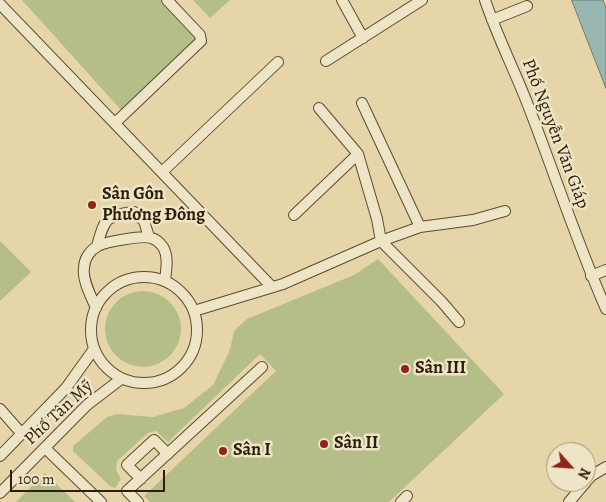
<!DOCTYPE html>
<meta charset="utf-8">
<style>
body{margin:0}
#map{position:relative;width:606px;height:502px;overflow:hidden;background:#e5d5a8;font-family:Alegreya,serif}
canvas{display:block}
.north{position:absolute;left:546px;top:442px;width:50px;height:50px;box-sizing:border-box;background:#eee4c6;border:1px solid #a1947b;border-radius:50%;rotate:116deg;font-size:14px;font-weight:700;line-height:20px;text-align:center;color:#2d1d0b}
.north::after{content:'';display:block;margin:auto;width:18px;height:22px;background:#8f2418;clip-path:polygon(50% 0,100% 100%,50% 72%,0 100%)}
.scale{position:absolute;left:10px;top:470px;width:155px;height:22px;box-sizing:border-box;border:2px solid #2d1d0b;border-top:0;padding-left:6px;font-size:15px;line-height:18px;white-space:nowrap;color:#2d1d0b;-webkit-text-stroke:4px #eee4c6;paint-order:stroke}
</style>
<div id="map">
<canvas width="606" height="502"></canvas>
<div class="north">N</div>
<div class="scale">100 m</div>
</div>
<script>
const ctx = document.querySelector('canvas').getContext('2d');
ctx.lineJoin = 'round';
function fillPath(path, color) { ctx.fillStyle = color; ctx.fill(path, 'evenodd'); }
function trace(path, color, width, dash) { ctx.strokeStyle = color; ctx.lineWidth = width; ctx.lineCap = dash ? 'butt' : 'round'; ctx.setLineDash(dash || []); ctx.stroke(path); }
function drawText(font, color, halo, rows, align = 'center') {
  ctx.font = font + ' Alegreya,serif'; ctx.lineWidth = 5; ctx.setLineDash([]); ctx.textBaseline = 'middle'; ctx.strokeStyle = halo; ctx.fillStyle = color; for (const [text, x, y, turn = 0] of rows) {
    ctx.save(); ctx.translate(x, y); ctx.rotate((+turn || 0) * Math.PI / 180); ctx.textAlign = isNaN(turn) ? turn : align; if (halo) ctx.strokeText(text, 0, 0); ctx.fillText(text, 0, 0); ctx.restore();
  }
}
fillPath(new Path2D(`
 M 22,0 L 164,0 L 200,40 L 122,111 Z
 M 193,0 L 230,0 L 210,18 Z
 M 0,241 L 31,272 L 0,301 Z
 M 378,259 L 504,394 L 389,502 L 150,502 L 144,496 L 276,371 L 260,354 L 168,442 L 156,431 L 148,433 L 117,461 L 116,470 L 121,479 L 115,488 L 110,486 L 73,451 L 73,446 L 107,417 L 117,414 L 153,417 L 184,408 L 213,385 L 230,350 L 234,331 L 247,319 L 354,275 Z
 M105 329a38 38 0 1 1 76 0a38 38 0 1 1-76 0Z
 M 45,473 L 75,502 L 16,502 Z`), '#b5bd88');
const water = new Path2D(`
 M 572,0 L 603,0 L 606,9 L 606,88 Z`);
fillPath(water, '#98b7b0');
trace(water, '#6d796e', 1);
const minor = new Path2D(`
 M 342,0 L 363,38
 M 485,0 C 498,39 517,75 531,113 C 556,178 578,245 606,309
 M 0,4 L 272,287
 M 492,20 L 527,6
 M 326,61 L 422,0
 M 362,103 L 420,227
 M 319,108 L 358,154 L 377,219 L 381,241 L 442,302 L 459,322
 M 115,123 L 201,41 L 200,35 L 167,0
 M 162,172 L 278,62
 M 294,215 L 358,154
 M 97,246 C 105,218 105,216 134,212 L 144,221 L 149,237
 M 591,276 L 606,270
 M91 330a53 53 0 1 1 106 0a53 53 0 1 1-106 0Z
 M 96,308 C 91,296 82,280 84,268 C 84,259 90,250 98,246 C 105,242 143,235 151,238 C 156,239 160,243 163,247 C 169,257 166,270 165,281
 M 194,311 L 283,284 L 381,241 L 420,227 L 473,220 L 505,211
 M 0,409 L 22,434
 M 45,448 L 101,502
 M 0,456 L 66,388 L 94,349
 M 141,479 L 127,465 L 154,440 L 168,454
 M 586,482 L 591,476 L 606,467
 M 0,493 L 87,405 L 121,379
 M 138,502 L 127,491 L 262,367
 M 401,502 L 407,496
 M 569,502 L 586,482`);
trace(minor, '#5b4b32', 12);
trace(minor, '#eee4c6', 10);
for (const [x, y, r, color] of [
 [92,205,5,"#8f2418"],
 [405,369,5,"#8f2418"],
 [324,444,5,"#8f2418"],
 [223,451,5,"#8f2418"]
]) { const dot = new Path2D(); dot.arc(x, y, r, 0, 2 * Math.PI); ctx.fillStyle = color; ctx.fill(dot); trace(dot, '#eee4c6', 2); }
drawText('18px', '#2d1d0b', '#eee4c6', [
 ["Phố Nguyễn Văn Giáp",555,134,69],
 ["Phố Tân Mỹ",59,413,-43]
]);
drawText('bold 18px', '#2d1d0b', '#eee4c6', [
 ["Sân Gôn",102,195],
 ["Phương Đông",102,216],
 ["Sân III",415,369],
 ["Sân II",334,444],
 ["Sân I",233,451]
], 'left');
</script>
